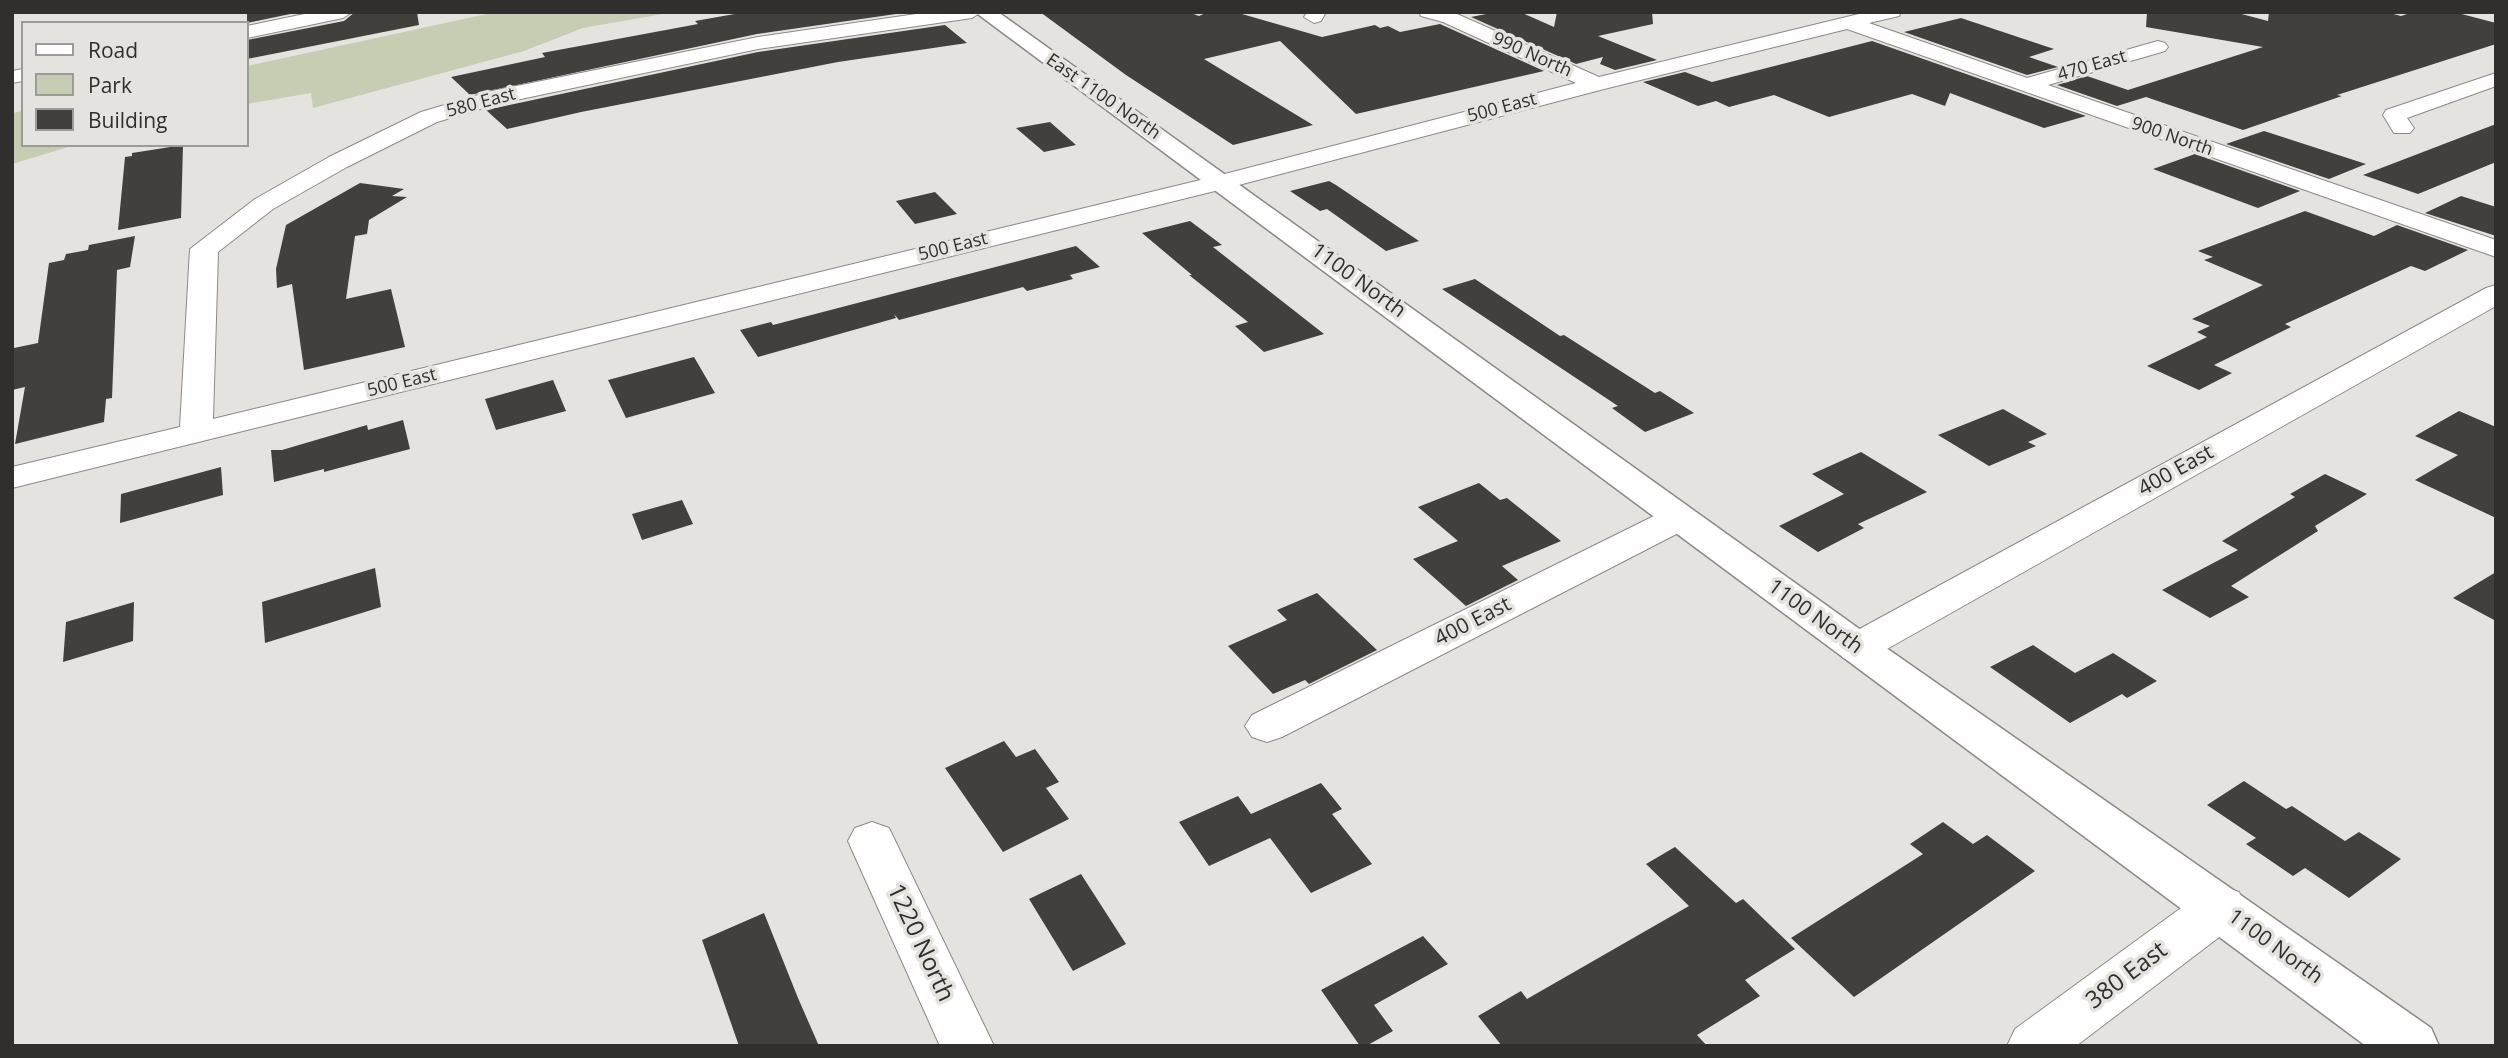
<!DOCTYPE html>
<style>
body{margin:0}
#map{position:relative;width:2508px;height:1058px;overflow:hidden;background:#e5e3df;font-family:"Open Sans",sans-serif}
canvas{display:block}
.frame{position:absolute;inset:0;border:14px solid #302f2d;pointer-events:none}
.legend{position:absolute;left:21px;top:21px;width:228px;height:126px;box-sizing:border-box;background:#e5e3df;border:2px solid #9d9b98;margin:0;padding:9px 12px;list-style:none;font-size:21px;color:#302f2d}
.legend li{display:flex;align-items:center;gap:14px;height:35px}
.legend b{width:35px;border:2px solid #9d9b98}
</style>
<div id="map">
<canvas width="2508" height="1058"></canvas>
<div class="frame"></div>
<ul class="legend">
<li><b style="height:9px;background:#fff"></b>Road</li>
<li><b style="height:19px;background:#c6cdb2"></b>Park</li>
<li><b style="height:19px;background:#41403c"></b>Building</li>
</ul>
</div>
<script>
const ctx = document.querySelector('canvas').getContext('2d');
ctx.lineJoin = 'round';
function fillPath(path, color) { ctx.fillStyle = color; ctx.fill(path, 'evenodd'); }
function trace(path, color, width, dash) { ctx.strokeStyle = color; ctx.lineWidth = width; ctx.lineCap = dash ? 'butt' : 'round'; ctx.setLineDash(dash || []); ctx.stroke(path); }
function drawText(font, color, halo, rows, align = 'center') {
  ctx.font = font + ' "Open Sans",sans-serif'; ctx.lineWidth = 7; ctx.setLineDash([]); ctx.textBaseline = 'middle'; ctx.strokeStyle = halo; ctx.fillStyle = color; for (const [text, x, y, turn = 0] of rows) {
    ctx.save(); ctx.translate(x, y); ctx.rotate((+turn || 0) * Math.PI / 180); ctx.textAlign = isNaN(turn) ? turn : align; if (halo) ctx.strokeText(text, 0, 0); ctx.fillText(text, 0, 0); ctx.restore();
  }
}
fillPath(new Path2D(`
 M 496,12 L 674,12 L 583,28 L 524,51 L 313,108 L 311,93 L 247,104 L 247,66 Z
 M 23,111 L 23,145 L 75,145 L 12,164 L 12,113 Z`), '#c6cdb2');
fillPath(new Path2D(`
 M 247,12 L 300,12 L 247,23 Z
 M 355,12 L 417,12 L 419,25 L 247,59 L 247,40 L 344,21 Z
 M 746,12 L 910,12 L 757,34 L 470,95 L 451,77 L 545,57 L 542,53 L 698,24 L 695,21 Z
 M 1040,12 L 1188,12 L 1199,16 L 1208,12 L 1235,12 L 1322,37 L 1375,25 L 1380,28 L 1388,26 L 1400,32 L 1440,24 L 1544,71 L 1356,114 L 1280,41 L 1204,59 L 1313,125 L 1233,145 L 1126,75 Z
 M 1496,12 L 1520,12 L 1554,27 L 1557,12 L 1652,12 L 1653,24 L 1598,36 L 1657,60 L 1615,70 L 1600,64 L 1603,57 L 1576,64 L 1471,17 Z
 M 2147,12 L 2234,12 L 2268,21 L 2269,12 L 2386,12 L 2401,16 L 2413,12 L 2454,12 L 2496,23 L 2496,44 L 2337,95 L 2342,96 L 2243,130 L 2146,97 L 2117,106 L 2057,85 L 2087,76 L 2128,90 L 2263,47 L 2146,27 Z
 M 1961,18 L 2054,49 L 2029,57 L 2058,67 L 2027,75 L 1904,32 Z
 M 945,25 L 967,43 L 838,62 L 581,112 L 507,129 L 486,110 L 758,52 Z
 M 1872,41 L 2086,116 L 2044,128 L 1950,93 L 1945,106 L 1912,94 L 1829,117 L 1774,95 L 1729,107 L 1716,101 L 1698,106 L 1643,82 L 1685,72 L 1712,82 Z
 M 1050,122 L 1076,145 L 1044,152 L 1016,128 Z
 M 2496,124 L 2496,162 L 2418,194 L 2363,175 Z
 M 2264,131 L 2366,164 L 2329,179 L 2226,144 Z
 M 183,145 L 181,218 L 118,230 L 125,157 L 132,156 L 132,153 Z
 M 2195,154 L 2300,191 L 2258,208 L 2153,169 Z
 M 1329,181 L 1336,185 L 1419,241 L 1386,251 L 1327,209 L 1320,211 L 1290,191 Z
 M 360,183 L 404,189 L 392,196 L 407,197 L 369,220 L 367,234 L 355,236 L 346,299 L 391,289 L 405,347 L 304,370 L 292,284 L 277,288 L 276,269 L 286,225 Z
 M 935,192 L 957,214 L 915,224 L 896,201 Z
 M 2461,196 L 2496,207 L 2496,236 L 2425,213 Z
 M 2305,211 L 2374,236 L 2397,225 L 2468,250 L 2425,271 L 2411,266 L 2285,324 L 2291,327 L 2214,365 L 2232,373 L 2199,390 L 2147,366 L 2207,337 L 2197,332 L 2210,326 L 2192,319 L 2263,285 L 2204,260 L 2213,257 L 2198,251 Z
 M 1190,221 L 1222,245 L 1213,247 L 1324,334 L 1264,352 L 1235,326 L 1248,322 L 1189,275 L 1192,275 L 1142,233 Z
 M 135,236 L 130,267 L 117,270 L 112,398 L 106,399 L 104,422 L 15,444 L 25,387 L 12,390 L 14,348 L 38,343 L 49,263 L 64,260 L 66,254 L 88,250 L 89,245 Z
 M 1076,246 L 1100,267 L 1070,275 L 1073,279 L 1027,291 L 1023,287 L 899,320 L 894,314 L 896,318 L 758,357 L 740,330 L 771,322 L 773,325 Z
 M 1475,279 L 1560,336 L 1564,335 L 1655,393 L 1660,391 L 1694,413 L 1645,432 L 1612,408 L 1618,406 L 1442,289 Z
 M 694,357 L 715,393 L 626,418 L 608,380 Z
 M 553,380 L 566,411 L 496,430 L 485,399 Z
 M 2003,409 L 2047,434 L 2028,442 L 2036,446 L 1989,466 L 1938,435 Z
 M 2459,411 L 2496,427 L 2496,518 L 2415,480 L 2458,455 L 2415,436 Z
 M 403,420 L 410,449 L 324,472 L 324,469 L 274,482 L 271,450 L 282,450 L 367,425 L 368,430 Z
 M 1861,452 L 1927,492 L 1858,524 L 1864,528 L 1818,552 L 1779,526 L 1844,494 L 1812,474 Z
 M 221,467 L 223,495 L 120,523 L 121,494 Z
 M 2325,474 L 2367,494 L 2315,526 L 2318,531 L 2231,586 L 2249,597 L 2210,618 L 2162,590 L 2238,550 L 2222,541 L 2295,497 L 2290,494 Z
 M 1479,483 L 1500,500 L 1507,498 L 1561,541 L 1502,566 L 1518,580 L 1466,606 L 1413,559 L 1458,541 L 1418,507 Z
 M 682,500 L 693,524 L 642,540 L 632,514 Z
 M 375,568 L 381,607 L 265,643 L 262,602 Z
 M 2496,572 L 2496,621 L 2453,598 Z
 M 1317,593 L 1377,650 L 1309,684 L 1305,680 L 1273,694 L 1228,646 L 1287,620 L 1277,610 Z
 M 134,602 L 133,641 L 63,662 L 66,622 Z
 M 2033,645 L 2075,673 L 2113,653 L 2157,681 L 2127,698 L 2122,694 L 2070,723 L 1990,667 Z
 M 1004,741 L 1016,757 L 1035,749 L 1059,782 L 1046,788 L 1069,819 L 1003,852 L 945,768 Z
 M 2244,781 L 2286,809 L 2292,806 L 2345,841 L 2359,832 L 2401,859 L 2349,898 L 2305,868 L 2293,876 L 2246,844 L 2256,838 L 2207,805 Z
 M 1321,783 L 1342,809 L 1332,814 L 1372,864 L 1311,893 L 1270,838 L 1209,866 L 1179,822 L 1238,796 L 1251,814 Z
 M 1943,822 L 1973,844 L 1987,835 L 2035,871 L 1854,997 L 1791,938 L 1923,854 L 1910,844 Z
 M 1675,847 L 1736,903 L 1743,899 L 1795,949 L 1745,980 L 1760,996 L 1697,1035 L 1707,1046 L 1502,1046 L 1478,1016 L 1521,991 L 1527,999 L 1689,906 L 1646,864 Z
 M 1081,874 L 1126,944 L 1073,971 L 1029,899 Z
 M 764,913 L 798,998 L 819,1046 L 739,1046 L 702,940 Z
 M 1423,936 L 1448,964 L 1374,1005 L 1393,1031 L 1366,1046 L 1360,1046 L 1321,990 Z`), '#41403c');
const minor = new Path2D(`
 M 314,12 L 352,12 L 343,18 L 247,38 L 247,26 Z
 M 930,12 L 981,12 L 972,18 L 758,49 L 497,104 L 437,122 L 347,167 L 273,209 L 218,252 L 213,419 L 1217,176 L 1576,83 L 1443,22 L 1421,16 L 1419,12 L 1457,14 L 1599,77 L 1867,12 L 1901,12 L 1899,16 L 1869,23 L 2027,78 L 2158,41 L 2165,43 L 2168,47 L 2165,51 L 2048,85 L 2496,240 L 2496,257 L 1847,29 L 1604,89 L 1231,187 L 12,488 L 12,467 L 180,427 L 190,249 L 255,199 L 329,157 L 421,112 L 492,91 L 758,37 Z
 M 1307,12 L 1326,12 L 1321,21 L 1314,23 L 1304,17 Z
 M 23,69 L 23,81 L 12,83 L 12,71 Z
 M 2496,73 L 2496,86 L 2407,118 L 2414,128 L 2410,133 L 2394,133 L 2383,115 L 2386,110 Z
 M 2496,285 L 2496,306 L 1871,658 L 1857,662 L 1843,658 L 1837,648 L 1843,638 L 2486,288 Z
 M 1679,507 L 1692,510 L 1697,518 L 1692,526 L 1282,737 L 1267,742 L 1252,737 L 1245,726 L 1252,715 L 1666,510 Z
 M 872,822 L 889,828 L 994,1046 L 940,1046 L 848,841 L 855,828 Z
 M 2221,886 L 2239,892 L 2246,907 L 2239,922 L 2076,1046 L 2007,1046 L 2015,1029 L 2203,892 Z`);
const tertiary = new Path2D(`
 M 975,12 L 998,12 L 1872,638 L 2431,1028 L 2439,1046 L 2366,1046 Z`);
trace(minor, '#8c8a86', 2);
trace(tertiary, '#8c8a86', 3);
fillPath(minor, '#fff');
fillPath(tertiary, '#fff');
drawText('18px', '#302f2d', '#e5e3df', [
 ["990 North",1532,55,24],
 ["470 East",2092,66,-16],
 ["East 1100 North",1103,97,35],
 ["580 East",481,103,-15],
 ["500 East",1502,108,-15],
 ["900 North",2172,137,19],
 ["500 East",953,247,-14],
 ["500 East",402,383,-14]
]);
drawText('21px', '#302f2d', '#e5e3df', [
 ["1100 North",1358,281,36],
 ["400 East",2176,471,-29],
 ["1100 North",1815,617,36],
 ["400 East",1473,622,-27],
 ["1100 North",2275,947,36]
]);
drawText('24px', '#302f2d', '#e5e3df', [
 ["1220 North",920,943,65],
 ["380 East",2127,976,-37]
]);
</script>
